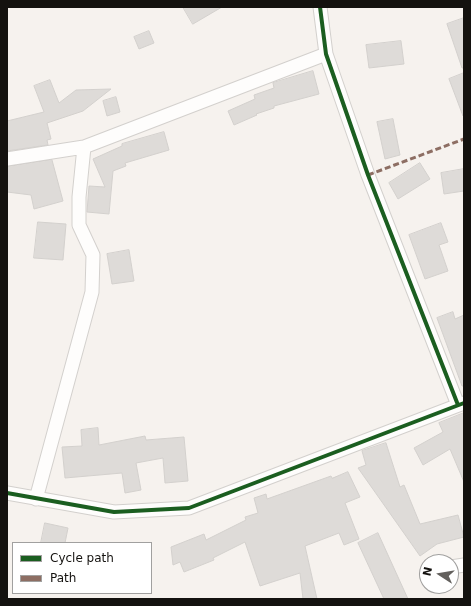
<!DOCTYPE html>
<style>
body{margin:0}
#map{position:relative;width:471px;height:606px;overflow:hidden;background:#f6f2ee;font-family:"DejaVu Sans",sans-serif}
canvas{display:block}
.frame{position:absolute;inset:0;border:8px solid #14120f;pointer-events:none}
.legend{position:absolute;left:12px;top:542px;width:140px;height:52px;box-sizing:border-box;background:#fff;border:1px solid #a1a09f;margin:0;padding:5px 7px;list-style:none;font-size:12px;color:#14120f}
.legend li{display:flex;align-items:center;gap:8px;height:20px}
.legend b{width:20px;border:1px solid #a1a09f}
.north{position:absolute;left:419px;top:554px;width:40px;height:40px;box-sizing:border-box;background:#fff;border:1px solid #a1a09f;border-radius:50%;rotate:282deg;font-size:11px;font-weight:700;line-height:16px;text-align:center;color:#14120f}
.north::after{content:'';display:block;margin:auto;width:14px;height:18px;background:#63605d;clip-path:polygon(50% 0,100% 100%,50% 72%,0 100%)}
</style>
<div id="map">
<canvas width="471" height="606"></canvas>
<div class="frame"></div>
<ul class="legend">
<li><b style="height:5px;background:#1b5e20"></b>Cycle path</li>
<li><b style="height:5px;background:#8d6e63"></b>Path</li>
</ul>
<div class="north">N</div>
</div>
<script>
const ctx = document.querySelector('canvas').getContext('2d');
ctx.lineJoin = 'round';
function fillPath(path, color) { ctx.fillStyle = color; ctx.fill(path, 'evenodd'); }
function trace(path, color, width, dash) { ctx.strokeStyle = color; ctx.lineWidth = width; ctx.lineCap = dash ? 'butt' : 'round'; ctx.setLineDash(dash || []); ctx.stroke(path); }
const building = new Path2D(`
 M 183,7 L 222,7 L 193,24 Z
 M 464,18 L 464,68 L 462,68 L 447,24 Z
 M 149,31 L 154,43 L 139,49 L 134,37 Z
 M 401,41 L 404,64 L 369,68 L 366,45 Z
 M 313,71 L 319,94 L 274,106 L 274,108 L 256,114 L 257,115 L 234,125 L 228,111 L 255,99 L 254,95 L 274,88 L 273,83 Z
 M 464,73 L 464,116 L 463,116 L 449,79 Z
 M 50,80 L 59,103 L 76,90 L 111,89 L 83,111 L 47,123 L 51,139 L 47,140 L 48,145 L 7,151 L 7,121 L 44,112 L 34,86 Z
 M 116,97 L 120,112 L 107,116 L 103,101 Z
 M 393,119 L 400,155 L 385,159 L 377,122 Z
 M 164,132 L 169,150 L 125,163 L 126,166 L 113,171 L 109,214 L 87,212 L 89,186 L 105,187 L 93,159 L 122,146 L 122,144 Z
 M 52,160 L 63,201 L 34,209 L 31,195 L 7,192 L 7,167 Z
 M 420,163 L 430,179 L 398,199 L 389,183 Z
 M 464,169 L 464,191 L 444,194 L 441,173 Z
 M 38,222 L 66,224 L 63,260 L 34,258 Z
 M 441,223 L 448,242 L 439,245 L 448,271 L 425,279 L 409,235 Z
 M 129,250 L 134,281 L 112,284 L 107,254 Z
 M 453,312 L 455,319 L 464,315 L 464,386 L 462,386 L 437,318 Z
 M 464,413 L 464,482 L 450,449 L 423,465 L 414,448 L 443,432 L 439,423 Z
 M 98,428 L 99,445 L 145,436 L 146,440 L 184,437 L 188,481 L 165,483 L 163,458 L 136,463 L 141,490 L 125,493 L 122,473 L 65,478 L 62,447 L 82,446 L 81,430 Z
 M 386,443 L 400,487 L 404,485 L 420,524 L 458,515 L 464,537 L 437,544 L 420,556 L 358,468 L 366,465 L 362,451 Z
 M 348,472 L 360,497 L 345,503 L 359,539 L 344,545 L 339,533 L 305,546 L 317,599 L 303,599 L 300,573 L 260,586 L 245,542 L 213,558 L 214,560 L 184,572 L 180,562 L 173,565 L 171,547 L 204,534 L 206,540 L 246,520 L 245,517 L 258,513 L 254,498 L 266,494 L 267,499 L 331,476 L 332,478 Z
 M 45,523 L 68,528 L 65,543 L 41,543 Z
 M 378,533 L 408,599 L 384,599 L 358,543 Z`);
fillPath(building, '#dedbd8');
trace(building, '#d3d0cd', 1);
const minor = new Path2D(`
 M 320,7 L 326,54 L 368,175 L 458,405
 M 7,159 L 84,147 L 326,54
 M 7,493 L 114,512 L 189,508 L 464,403
 M 36,499 L 92,292 L 93,255 L 79,225 L 79,197 L 84,147
 M 451,567 L 464,565`);
trace(minor, '#d3d0cd', 15);
trace(minor, '#fefdfc', 13);
trace(new Path2D(`
 M 368,175 L 464,139`), '#8d6e63', 3, [6, 3]);
trace(new Path2D(`
 M 320,7 L 326,54 L 368,175 L 458,405
 M 7,493 L 114,512 L 189,508 L 464,403`), '#1b5e20', 4);
</script>
